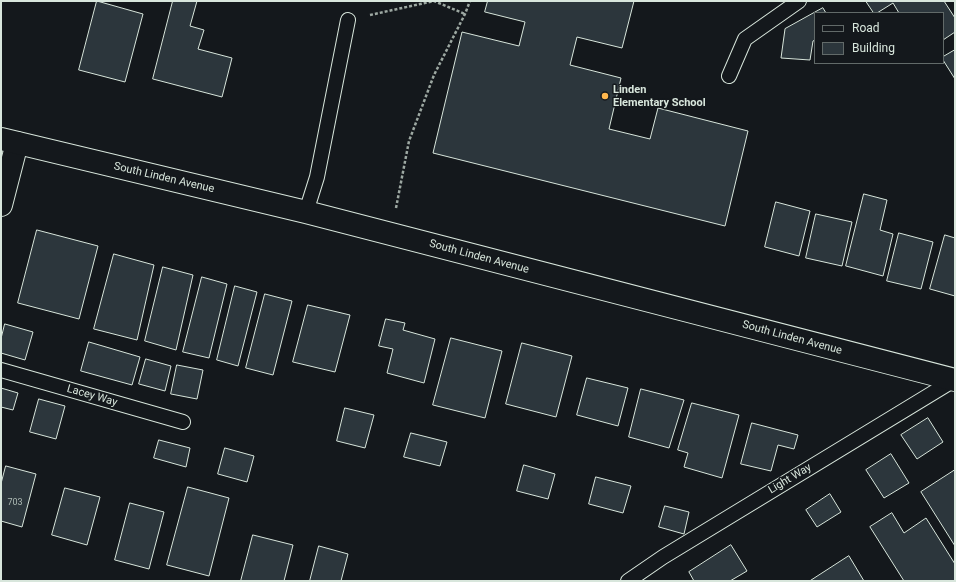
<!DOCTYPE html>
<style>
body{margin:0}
#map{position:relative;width:956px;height:582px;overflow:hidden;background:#14181c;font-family:Roboto,sans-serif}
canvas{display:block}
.frame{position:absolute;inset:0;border:2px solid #d8e6dc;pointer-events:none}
.legend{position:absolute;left:814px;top:12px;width:130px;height:52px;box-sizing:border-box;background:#14181c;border:1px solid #626a69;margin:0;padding:5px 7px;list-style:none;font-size:12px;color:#d8e6dc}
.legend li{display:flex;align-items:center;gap:8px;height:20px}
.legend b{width:20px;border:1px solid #626a69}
</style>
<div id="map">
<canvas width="956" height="582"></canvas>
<div class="frame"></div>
<ul class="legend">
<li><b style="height:5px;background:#14181c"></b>Road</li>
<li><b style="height:11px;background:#2c363c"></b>Building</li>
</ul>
</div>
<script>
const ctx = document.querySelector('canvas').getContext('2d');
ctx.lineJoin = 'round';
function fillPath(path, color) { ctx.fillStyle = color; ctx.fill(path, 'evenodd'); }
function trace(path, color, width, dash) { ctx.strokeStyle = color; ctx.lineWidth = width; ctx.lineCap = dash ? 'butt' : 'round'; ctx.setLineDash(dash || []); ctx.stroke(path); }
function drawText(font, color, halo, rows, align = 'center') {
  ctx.font = font + ' Roboto,sans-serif'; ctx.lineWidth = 3; ctx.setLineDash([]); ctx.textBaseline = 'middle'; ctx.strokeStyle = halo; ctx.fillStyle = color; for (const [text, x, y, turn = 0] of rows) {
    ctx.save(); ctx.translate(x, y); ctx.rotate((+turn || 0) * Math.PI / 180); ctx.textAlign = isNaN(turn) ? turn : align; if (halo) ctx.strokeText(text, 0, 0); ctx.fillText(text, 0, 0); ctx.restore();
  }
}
const building = new Path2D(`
 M 97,1 L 143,14 L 125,82 L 79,70 Z
 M 173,1 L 197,1 L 190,26 L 204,30 L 198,49 L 232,58 L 222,97 L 153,79 Z
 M 488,1 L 634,1 L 622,48 L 577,37 L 570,65 L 621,78 L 609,129 L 650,139 L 658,108 L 748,131 L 725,226 L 433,153 L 462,32 L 519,46 L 525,22 L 485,12 Z
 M 866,1 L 944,1 L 955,18 L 955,32 L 943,40 L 943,13 L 899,13 L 893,3 L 877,13 L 874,13 Z
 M 823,8 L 826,13 L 815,13 L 815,40 L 813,41 L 810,60 L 781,58 L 785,29 Z
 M 955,50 L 955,79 L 943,60 L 943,57 Z
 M 864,194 L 887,200 L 880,230 L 893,234 L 883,276 L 846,266 Z
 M 776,202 L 810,211 L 799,256 L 765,247 Z
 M 816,214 L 852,222 L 842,266 L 806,258 Z
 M 37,230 L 98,246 L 79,319 L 18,303 Z
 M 899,233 L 933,242 L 921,289 L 887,281 Z
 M 945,235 L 955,238 L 955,296 L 930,289 Z
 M 114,254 L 154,265 L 137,340 L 94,329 Z
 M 163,267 L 193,275 L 176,350 L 145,341 Z
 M 202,277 L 227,284 L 209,358 L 183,352 Z
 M 235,286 L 257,292 L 238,366 L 217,360 Z
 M 265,294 L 292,301 L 273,375 L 246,368 Z
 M 308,305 L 350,315 L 335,372 L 293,362 Z
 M 386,319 L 405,323 L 403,330 L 435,339 L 424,383 L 387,373 L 393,349 L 379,346 Z
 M 5,324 L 33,332 L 25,360 L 1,353 L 1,339 Z
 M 451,338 L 502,351 L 485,418 L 433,405 Z
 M 89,342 L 140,357 L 132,385 L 81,371 Z
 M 522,343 L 572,356 L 556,417 L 506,404 Z
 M 146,359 L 171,366 L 165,391 L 139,384 Z
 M 177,365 L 203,370 L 197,399 L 171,394 Z
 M 587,378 L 628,388 L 618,426 L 577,415 Z
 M 1,388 L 18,393 L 13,410 L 1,407 Z
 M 641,389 L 684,400 L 669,448 L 629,437 Z
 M 39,399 L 65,406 L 56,439 L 30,432 Z
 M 692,403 L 739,415 L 722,478 L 684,467 L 688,453 L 678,450 Z
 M 345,408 L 374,415 L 365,448 L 337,441 Z
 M 928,418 L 943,442 L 917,459 L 901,435 Z
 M 752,423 L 798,435 L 794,449 L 778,445 L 771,471 L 741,464 Z
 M 411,433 L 447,442 L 440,466 L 404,457 Z
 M 159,440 L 190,448 L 186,467 L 154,458 Z
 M 225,448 L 254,456 L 247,482 L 218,474 Z
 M 891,454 L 909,483 L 884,498 L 866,470 Z
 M 524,465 L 555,474 L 548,499 L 517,491 Z
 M 6,466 L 36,474 L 22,527 L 1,521 L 1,484 Z
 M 955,470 L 955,546 L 921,492 Z
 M 596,477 L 631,486 L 623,513 L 589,504 Z
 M 188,487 L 229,498 L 209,576 L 167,565 Z
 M 65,488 L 100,497 L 87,545 L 52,535 Z
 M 830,494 L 841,512 L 817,527 L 806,510 Z
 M 130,503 L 164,512 L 149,569 L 115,560 Z
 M 665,506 L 689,512 L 684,534 L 659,527 Z
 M 892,513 L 904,533 L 926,518 L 955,564 L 955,581 L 904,581 L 870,527 Z
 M 253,535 L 293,545 L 284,581 L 241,581 Z
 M 731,545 L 747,571 L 730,581 L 694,581 L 689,572 Z
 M 319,546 L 348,554 L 341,581 L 310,581 Z
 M 849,556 L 864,581 L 810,581 Z`);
fillPath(building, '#2c363c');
trace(building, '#d8e6dc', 1);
const service = new Path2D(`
 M 729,76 L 745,39 L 799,1
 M 306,212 L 317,177 L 348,20
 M 1,370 L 183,422
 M 628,581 L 663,557 L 954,380`);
const minor = new Path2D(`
 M 1,205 L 17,143`);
const tertiary = new Path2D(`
 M 1,139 L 306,212 L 955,380`);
trace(service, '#d8e6dc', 16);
trace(minor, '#d8e6dc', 24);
trace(tertiary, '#d8e6dc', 24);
trace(new Path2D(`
 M 370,15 L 434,1 L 465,14
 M 396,208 L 409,141 L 434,75 L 465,14 L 470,1`), '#9da8a2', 2.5, [3, 2]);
trace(service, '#14181c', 14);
trace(minor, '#14181c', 22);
trace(tertiary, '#14181c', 22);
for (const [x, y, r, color] of [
 [605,96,4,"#ffb74d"]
]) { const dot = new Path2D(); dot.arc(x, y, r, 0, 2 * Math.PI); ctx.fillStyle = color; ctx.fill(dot); trace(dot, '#14181c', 1.5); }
drawText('9px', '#adbab4', null, [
 ["703",15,503]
]);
drawText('bold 11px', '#d8e6dc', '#14181c', [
 ["Linden",613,90],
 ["Elementary School",613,103]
], 'left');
drawText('11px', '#d8e6dc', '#14181c', [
 ["South Linden Avenue",164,178,13],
 ["South Linden Avenue",479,257,15],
 ["South Linden Avenue",792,338,15],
 ["Lacey Way",92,396,16],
 ["Light Way",790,479,-31]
]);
</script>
